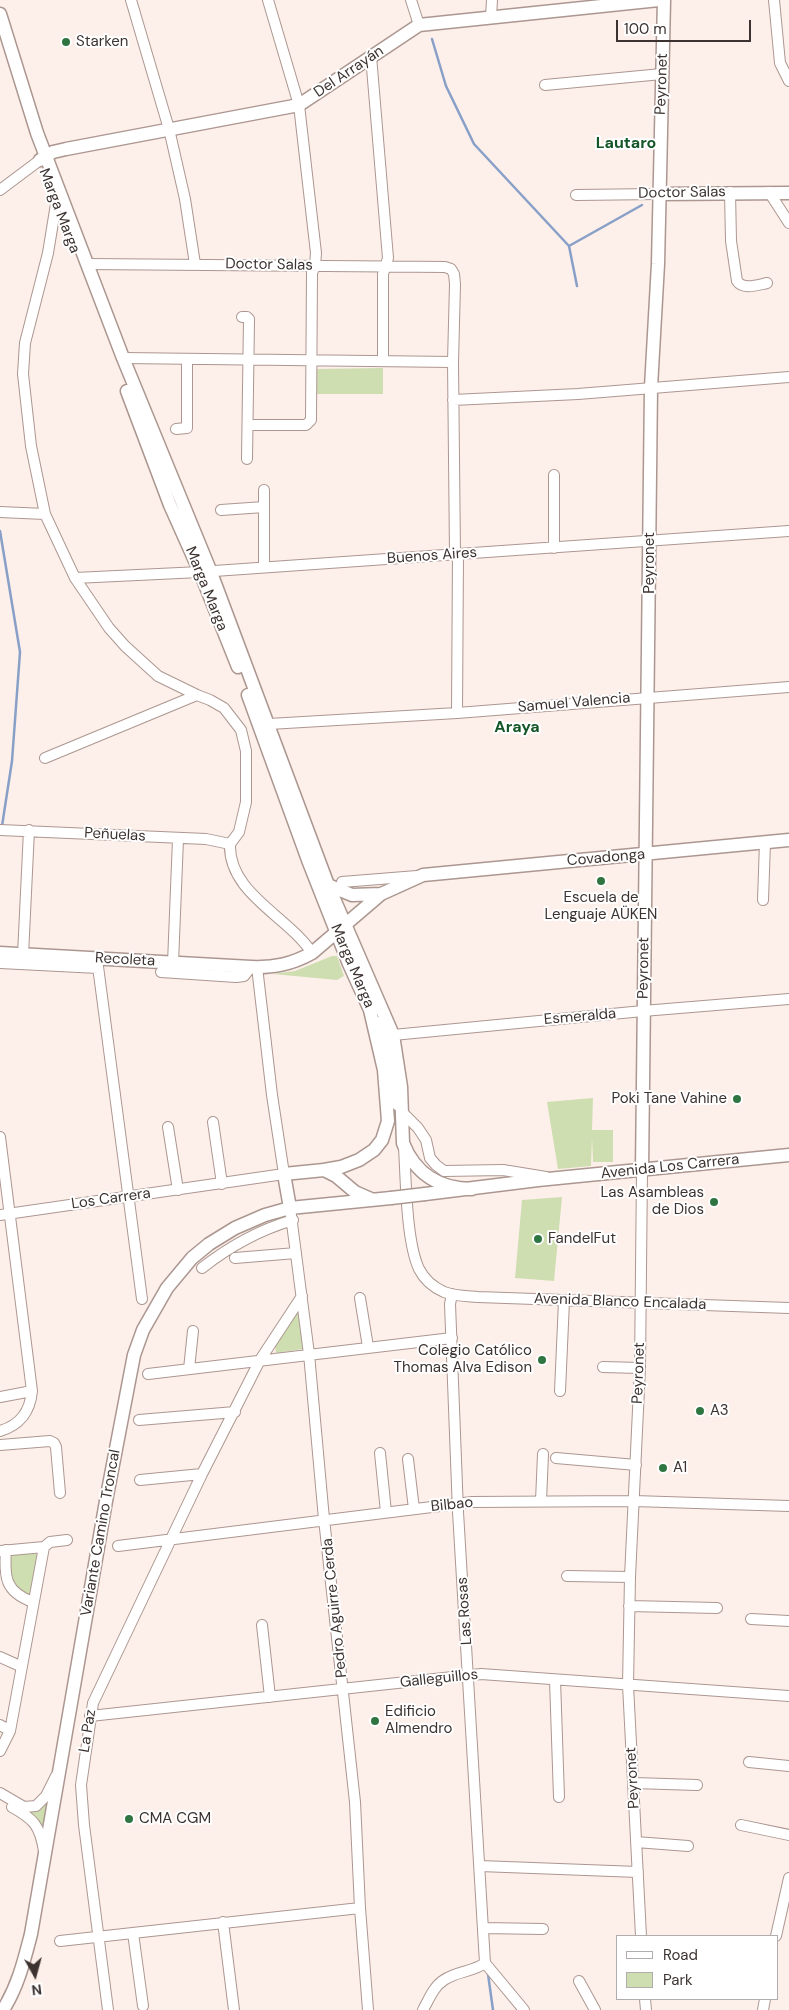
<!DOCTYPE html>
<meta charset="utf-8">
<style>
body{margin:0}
#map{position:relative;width:789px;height:2010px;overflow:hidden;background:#fdefea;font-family:"DM Sans",sans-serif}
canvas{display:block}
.legend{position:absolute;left:616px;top:1935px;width:162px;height:65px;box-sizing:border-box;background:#fff;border:1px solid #b1adac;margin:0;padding:6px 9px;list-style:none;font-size:15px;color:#3c3330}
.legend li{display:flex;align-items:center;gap:10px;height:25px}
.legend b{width:25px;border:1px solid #b1adac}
.north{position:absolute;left:10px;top:1950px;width:50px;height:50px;-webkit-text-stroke:4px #fff;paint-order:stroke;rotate:173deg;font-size:14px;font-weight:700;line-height:20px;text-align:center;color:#3c3330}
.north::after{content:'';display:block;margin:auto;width:18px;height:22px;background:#3c3330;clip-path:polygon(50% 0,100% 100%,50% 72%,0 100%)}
.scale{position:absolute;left:616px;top:20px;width:135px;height:22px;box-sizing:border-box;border:2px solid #3c3330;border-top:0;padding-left:6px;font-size:15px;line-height:18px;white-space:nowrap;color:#3c3330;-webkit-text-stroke:4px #fff;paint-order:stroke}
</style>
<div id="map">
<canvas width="789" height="2010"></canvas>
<ul class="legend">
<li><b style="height:6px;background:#fff"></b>Road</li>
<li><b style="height:14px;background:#cedeb1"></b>Park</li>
</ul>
<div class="north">N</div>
<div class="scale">100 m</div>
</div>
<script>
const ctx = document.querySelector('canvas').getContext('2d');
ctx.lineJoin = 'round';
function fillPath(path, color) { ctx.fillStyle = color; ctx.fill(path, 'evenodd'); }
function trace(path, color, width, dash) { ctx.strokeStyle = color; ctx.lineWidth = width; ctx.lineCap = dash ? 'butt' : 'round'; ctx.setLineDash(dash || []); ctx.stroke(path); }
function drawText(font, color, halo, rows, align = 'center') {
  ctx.font = font + ' "DM Sans",sans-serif'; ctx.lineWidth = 4; ctx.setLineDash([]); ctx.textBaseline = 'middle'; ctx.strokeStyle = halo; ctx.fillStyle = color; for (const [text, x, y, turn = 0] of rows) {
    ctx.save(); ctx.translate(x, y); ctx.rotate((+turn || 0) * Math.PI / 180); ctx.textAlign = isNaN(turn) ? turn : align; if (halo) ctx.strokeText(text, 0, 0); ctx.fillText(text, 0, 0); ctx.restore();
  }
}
fillPath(new Path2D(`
 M 383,368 L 383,394 L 315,394 L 315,369 Z
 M 332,956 L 337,956 L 344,976 L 337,980 L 273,974 L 295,971 Z
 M 593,1098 L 592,1130 L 613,1130 L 613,1162 L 593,1162 L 592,1137 L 591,1166 L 558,1169 L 547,1102 Z
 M 562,1197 L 554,1281 L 515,1278 L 522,1200 Z
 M 295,1313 L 300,1313 L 303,1349 L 276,1353 L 275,1346 Z
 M 27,1552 L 39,1555 L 32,1595 L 28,1595 C 12,1585 8,1576 11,1557 L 18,1553 Z
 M 48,1799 L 43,1826 L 35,1817 L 25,1811 Z`), '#cedeb1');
trace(new Path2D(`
 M 432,39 L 446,86 L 474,144 L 569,246 L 577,286
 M 569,246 L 642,205
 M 0,531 L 20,652 L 12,761 L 2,826
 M 488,1974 L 493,2010`), '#88a0c7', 2.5);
const minor = new Path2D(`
 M 131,0 L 169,129 L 185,199 L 195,264
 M 411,0 L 419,25
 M 774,0 L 780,63 L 789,81
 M 491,17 L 492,0
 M 371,56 L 388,258 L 383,274 L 383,361
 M 545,85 L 662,74
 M 0,190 L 40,160
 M 730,192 L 731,241 L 737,281 C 743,290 757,285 767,283
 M 769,192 L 789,223
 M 576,195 L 658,194
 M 56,204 L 48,253 L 25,343 L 23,374 L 31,446 L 45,514 L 75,578 L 109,628 L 125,646 L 158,676 L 197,695 L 210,700 L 224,708 L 241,730 L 246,751 L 246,802 L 239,832 L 230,844 C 228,893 288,916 312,953
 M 87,264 L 445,267 L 451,269 L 454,274 L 455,284 L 453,362 L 455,554
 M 242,317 L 247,317 L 249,319 L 247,459
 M 123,358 L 453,362
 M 453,400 L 578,394 L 789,377
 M 248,425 L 306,425 L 311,420 L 312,273 L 315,266 L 316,253 L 299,105 L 268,0
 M 176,429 L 187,428 L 187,359
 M 221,510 L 264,507
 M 0,512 L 45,514
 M 554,548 L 554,475
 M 264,567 L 264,490
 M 75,578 L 200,572 L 789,531
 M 457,713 L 458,554
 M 269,724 L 457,713 L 789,687
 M 45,758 L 197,695
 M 0,830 L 206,839 L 230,844
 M 342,882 L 417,876
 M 763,900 L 765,842
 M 23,955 L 29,830
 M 97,959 L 142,1299
 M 0,963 L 98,968
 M 173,963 L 178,839
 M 161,972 L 236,977 L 244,976 L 251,967
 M 377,1022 L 385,1041 L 397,1105
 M 388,1031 L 393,1035 L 643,1011 L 789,999
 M 403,1113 L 418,1128 L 426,1140 L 430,1158 L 436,1165 L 444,1171 L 503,1170 L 546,1177
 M 213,1122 L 222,1184
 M 168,1127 L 178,1190
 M 0,1137 L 32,1391 C 30,1412 20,1425 0,1431
 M 404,1147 C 406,1179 406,1241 419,1269 C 424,1279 433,1287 444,1292 C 454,1296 467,1296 478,1297 L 789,1308
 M 290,1208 L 309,1354 L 324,1519 L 355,1802 L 360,1908 L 368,2010
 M 0,1215 L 284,1174 L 272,1095 L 257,967
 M 235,1258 L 296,1253
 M 202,1268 C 230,1246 259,1230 293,1220
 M 452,1294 L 450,1304 L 458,1512 L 485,1963 L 524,2010
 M 360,1298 L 368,1347
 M 603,1367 L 640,1368
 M 189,1369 L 193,1331
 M 148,1374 L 452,1338
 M 560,1391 L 564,1301
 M 0,1397 L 32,1391
 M 139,1420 L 235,1412
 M 0,1445 L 50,1441 L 54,1443 L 56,1447 L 60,1493
 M 380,1453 L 386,1512
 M 556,1458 L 636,1465
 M 408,1459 L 414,1509
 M 140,1480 L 202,1474
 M 541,1501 L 543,1454
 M 118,1546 L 472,1502 L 634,1501 L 789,1506
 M 6,1550 C 4,1577 5,1592 33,1602
 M 0,1551 L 44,1547 L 50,1542 L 67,1540
 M 567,1576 L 630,1577
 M 629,1606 L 717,1608
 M 751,1619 L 789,1621
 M 262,1625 L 270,1697
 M 0,1657 L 20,1666
 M 555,1680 L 559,1797
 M 90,1716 L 481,1674 L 789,1696
 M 0,1725 L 10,1731
 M 0,1751 L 10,1731 L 44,1547
 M 749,1762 L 789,1766
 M 634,1783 L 697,1785
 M 0,1793 L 24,1807 L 36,1806 L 46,1796 L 56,1776
 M 12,1807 C 34,1819 40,1826 44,1851
 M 741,1825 L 789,1835
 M 636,1842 L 688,1846
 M 480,1866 L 638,1872
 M 223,1922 L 234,2010
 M 483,1928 L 543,1929
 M 133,1933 L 143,2006
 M 641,1936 L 628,1685 L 630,1577 L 640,1368 L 642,1170
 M 776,1936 L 789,1878
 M 60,1941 L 360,1908
 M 579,1981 L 595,2010
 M 645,1999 L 646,2010
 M 108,2010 L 84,1825 L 81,1785 L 93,1703 L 202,1474 L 260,1360 L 302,1296
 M 423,2010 C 429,1999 434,1986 444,1980 C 457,1971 473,1972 485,1963
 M 763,2010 L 765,1999`);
const major = new Path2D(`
 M 0,14 L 37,133 L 123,358 L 210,570 L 328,885 L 393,1035 L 401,1087 L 403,1143 C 415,1174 440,1189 472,1189
 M 40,160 L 53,152 L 66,149 L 299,105 L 419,25 L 659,0
 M 658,194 L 789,193
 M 127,391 L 170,505 L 200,572 L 238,667
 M 248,695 L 308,860 L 349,964 L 370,1010 L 384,1070 L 388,1121 L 382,1140 L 374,1150 L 359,1160 L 341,1167 L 324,1170
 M 328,885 L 352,895 L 381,894
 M 0,953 L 251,967 C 274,968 292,964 312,953 L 381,894 L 423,875 L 789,840
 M 642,1170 L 651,387 L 658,264 L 664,0
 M 425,1194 L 538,1180 L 789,1155
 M 290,1208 L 284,1174 L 324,1170 L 336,1176 L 355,1192 L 371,1199
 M 3,2010 C 18,1986 24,1961 31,1934 L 106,1501 L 134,1355 L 143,1330 L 167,1288 L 192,1258 L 209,1244 L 235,1228 L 265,1215 L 290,1208 L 391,1198`);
trace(minor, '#ac9790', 12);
trace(major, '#ac9790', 15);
trace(minor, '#fff', 10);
trace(major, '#fff', 12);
const majorBridge = new Path2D(`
 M 391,1198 L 425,1194`);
trace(majorBridge, '#ac9790', 15, []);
trace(majorBridge, '#fff', 12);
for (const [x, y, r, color] of [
 [66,42,5,"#2f7541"],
 [601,881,5,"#2f7541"],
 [737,1099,5,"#2f7541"],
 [714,1202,5,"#2f7541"],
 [538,1239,5,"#2f7541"],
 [542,1360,5,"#2f7541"],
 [700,1411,5,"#2f7541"],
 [663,1468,5,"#2f7541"],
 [375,1721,5,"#2f7541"],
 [129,1819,5,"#2f7541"]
]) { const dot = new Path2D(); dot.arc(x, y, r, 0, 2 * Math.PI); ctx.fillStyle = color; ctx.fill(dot); trace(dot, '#fff', 2); }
drawText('15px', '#3c3330', '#fff', [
 ["Starken",76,42],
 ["Escuela de",601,898,"center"],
 ["Lenguaje AÜKEN",601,915,"center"],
 ["Poki Tane Vahine",727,1099,"right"],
 ["Las Asambleas",704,1193,"right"],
 ["de Dios",704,1210,"right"],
 ["FandelFut",548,1239],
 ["Colegio Católico",532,1351,"right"],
 ["Thomas Alva Edison",532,1368,"right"],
 ["A3",710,1411],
 ["A1",673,1468],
 ["Edificio",385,1712],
 ["Almendro",385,1729],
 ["CMA CGM",139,1819]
], 'left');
drawText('15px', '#3c3330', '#fff', [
 ["Del Arrayán",349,72,-34],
 ["Peyronet",662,84,-88],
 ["Doctor Salas",682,193,-1],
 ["Marga Marga",59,211,69],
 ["Doctor Salas",269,265,1],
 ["Buenos Aires",432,556,-4],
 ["Peyronet",650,563,-90],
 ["Marga Marga",206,589,68],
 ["Samuel Valencia",574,703,-5],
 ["Peñuelas",115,835,3],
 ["Covadonga",606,858,-5],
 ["Recoleta",125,960,3],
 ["Marga Marga",352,966,67],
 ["Peyronet",644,968,-89],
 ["Esmeralda",580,1017,-5],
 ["Avenida Los Carrera",670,1167,-6],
 ["Los Carrera",111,1199,-8],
 ["Avenida Blanco Encalada",620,1302,2],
 ["Peyronet",639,1373,-88],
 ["Bilbao",452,1505,-6],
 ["Variante Camino Troncal",101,1533,-80],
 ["Pedro Aguirre Cerda",335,1608,-96],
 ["Las Rosas",465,1611,-94],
 ["Galleguillos",439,1679,-6],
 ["La Paz",88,1731,-81],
 ["Peyronet",633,1778,-93]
]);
drawText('bold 16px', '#145628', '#fff', [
 ["Lautaro",626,144],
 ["Araya",517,728]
]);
</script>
